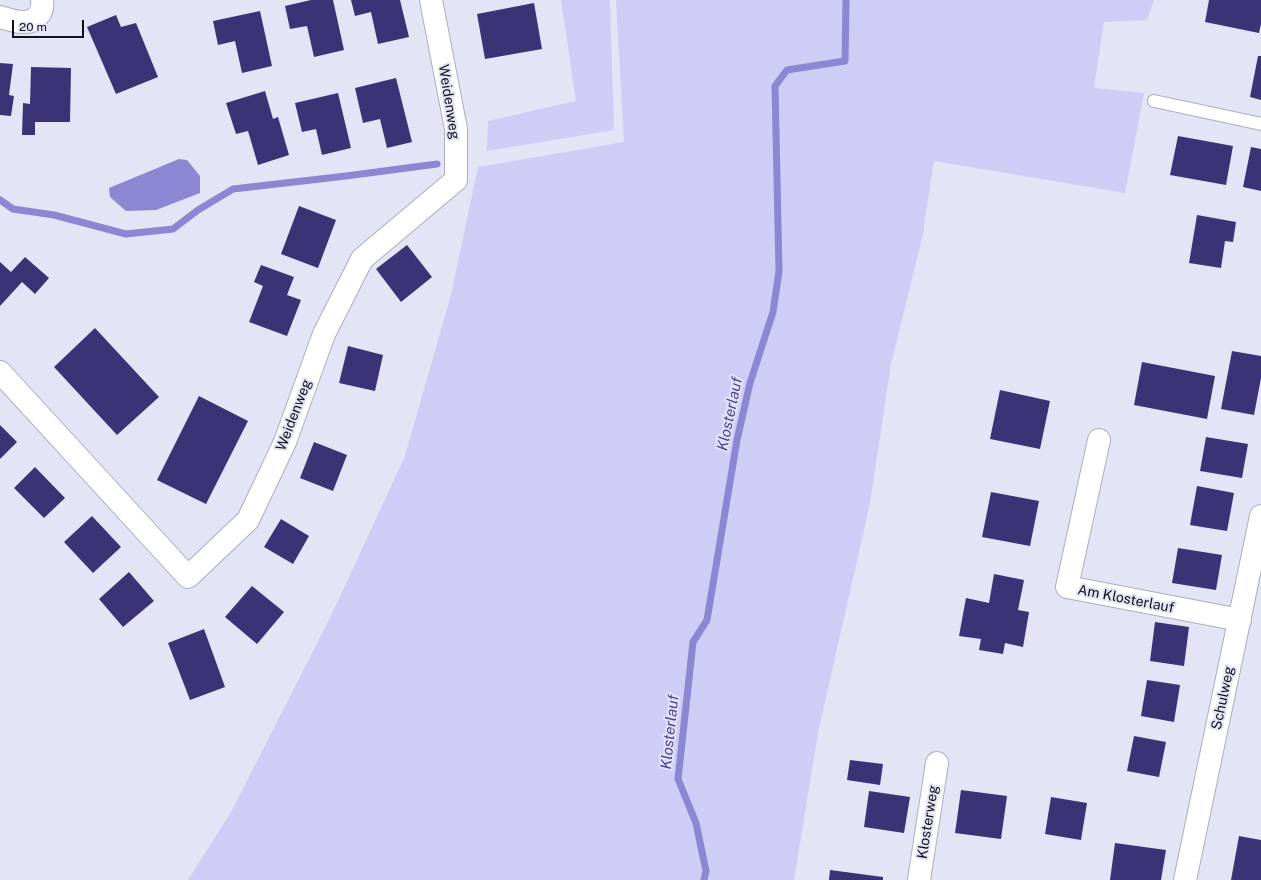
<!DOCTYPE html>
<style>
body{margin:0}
#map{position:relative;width:1261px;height:880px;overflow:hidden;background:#e4e4f7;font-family:"Public Sans",sans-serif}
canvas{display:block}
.scale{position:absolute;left:12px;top:20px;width:72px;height:18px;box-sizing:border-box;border:2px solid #111118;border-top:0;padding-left:5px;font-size:12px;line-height:14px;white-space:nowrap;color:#111118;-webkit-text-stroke:3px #e4e4f7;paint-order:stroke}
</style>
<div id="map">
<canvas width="1261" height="880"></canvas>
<div class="scale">20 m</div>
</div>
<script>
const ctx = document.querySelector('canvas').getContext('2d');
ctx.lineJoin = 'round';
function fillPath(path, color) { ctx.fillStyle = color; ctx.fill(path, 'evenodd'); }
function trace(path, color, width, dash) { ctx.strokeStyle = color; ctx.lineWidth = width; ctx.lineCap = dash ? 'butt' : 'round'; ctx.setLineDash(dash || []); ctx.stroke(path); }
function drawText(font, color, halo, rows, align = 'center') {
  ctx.font = font + ' "Public Sans",sans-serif'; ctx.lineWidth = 4; ctx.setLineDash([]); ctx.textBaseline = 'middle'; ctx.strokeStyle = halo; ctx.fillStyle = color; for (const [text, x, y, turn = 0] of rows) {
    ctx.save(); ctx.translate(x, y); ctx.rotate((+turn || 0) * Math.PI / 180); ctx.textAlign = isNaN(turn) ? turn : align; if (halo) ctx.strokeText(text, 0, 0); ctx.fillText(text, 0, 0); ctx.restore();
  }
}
fillPath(new Path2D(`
 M 561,0 L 610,0 L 614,130 L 487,151 L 488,121 L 576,101 Z
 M 616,0 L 1154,0 L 1147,20 L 1104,22 L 1094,88 L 1144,93 L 1125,193 L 934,161 L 924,225 L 924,230 L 891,364 L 870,503 L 818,733 L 794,880 L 188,880 L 231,812 L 331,616 L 405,456 L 451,295 L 478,167 L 624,142 Z`), '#cdcdf5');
fillPath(new Path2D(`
 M 179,159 L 187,160 L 200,176 L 200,193 L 156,210 L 126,211 L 110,197 L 109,188 Z`), '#8c87d3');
trace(new Path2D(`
 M 0,200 L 13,209 L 54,215 L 126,234 L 173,229 L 198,210 L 233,189 L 346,176 L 437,164
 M 704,880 L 706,871 L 696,823 L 678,779 L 693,642 L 707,620 L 737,440 L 750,383 L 773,312 L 779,271 L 775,86 L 787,70 L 845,61 L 846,0`), '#8c87d3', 7);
fillPath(new Path2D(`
 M 311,0 L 333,0 L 344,50 L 314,57 L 307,26 L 290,29 L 285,6 Z
 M 351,0 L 400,0 L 409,37 L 378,44 L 371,12 L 355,16 Z
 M 1209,0 L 1261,0 L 1261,24 L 1259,33 L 1205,22 Z
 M 534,3 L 542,49 L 485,59 L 477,14 Z
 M 260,11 L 272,66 L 242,73 L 235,41 L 218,45 L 213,21 Z
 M 116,15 L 121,27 L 136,23 L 158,77 L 116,94 L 87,27 Z
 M 1258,56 L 1261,56 L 1261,100 L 1250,97 Z
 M 0,63 L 13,64 L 9,95 L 14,96 L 11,116 L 0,115 Z
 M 31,67 L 71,68 L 70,122 L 35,122 L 35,135 L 22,135 L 23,103 L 30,104 Z
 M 396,78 L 412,142 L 387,148 L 380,119 L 363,123 L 355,88 Z
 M 265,91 L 273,119 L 278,117 L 289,155 L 258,165 L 248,131 L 236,134 L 226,103 Z
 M 338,93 L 351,148 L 322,155 L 316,129 L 302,132 L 295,103 Z
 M 1178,136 L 1233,146 L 1226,185 L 1170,175 Z
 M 1251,147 L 1261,149 L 1261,191 L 1243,187 Z
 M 299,206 L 336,220 L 318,268 L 281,254 Z
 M 1197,215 L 1236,222 L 1233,242 L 1225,241 L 1221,268 L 1189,263 Z
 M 407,245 L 432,277 L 401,302 L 376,269 Z
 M 25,257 L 49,278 L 35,294 L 22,282 L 0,306 L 0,262 L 11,272 Z
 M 261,265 L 294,277 L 287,295 L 301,300 L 287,336 L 249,322 L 263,286 L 254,282 Z
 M 95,328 L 159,397 L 117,435 L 54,367 Z
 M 348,346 L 383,355 L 375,391 L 339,383 Z
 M 1232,351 L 1261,356 L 1261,378 L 1254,415 L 1221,409 Z
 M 1142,362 L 1215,376 L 1207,419 L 1134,405 Z
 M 1000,390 L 1050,401 L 1040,449 L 990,439 Z
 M 199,396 L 248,421 L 206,504 L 157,480 Z
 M 0,425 L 17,442 L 0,459 Z
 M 1206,437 L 1248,444 L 1242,478 L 1200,471 Z
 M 314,442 L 347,455 L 333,491 L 300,478 Z
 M 35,467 L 65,498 L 44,518 L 14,488 Z
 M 1197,486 L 1234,493 L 1227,531 L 1190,525 Z
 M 991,492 L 1039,501 L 1030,546 L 982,537 Z
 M 92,516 L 121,547 L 93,573 L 64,542 Z
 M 281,519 L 309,536 L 293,564 L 264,547 Z
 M 1178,548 L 1222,555 L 1216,590 L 1172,583 Z
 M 129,572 L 154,601 L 123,627 L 99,599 Z
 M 994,574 L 1024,580 L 1018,610 L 1029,612 L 1023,647 L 1005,643 L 1003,654 L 979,650 L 981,639 L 959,636 L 966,598 L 989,603 Z
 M 252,586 L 284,612 L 257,644 L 225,617 Z
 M 1155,622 L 1189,627 L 1184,666 L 1150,661 Z
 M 204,629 L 225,687 L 190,700 L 168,643 Z
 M 1147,680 L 1180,685 L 1174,722 L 1141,716 Z
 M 1134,736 L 1166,742 L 1159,777 L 1127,771 Z
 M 850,760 L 883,764 L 880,785 L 847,780 Z
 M 961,790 L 1007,796 L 1001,839 L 955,833 Z
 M 869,791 L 910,797 L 904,833 L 864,827 Z
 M 1051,797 L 1087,803 L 1081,840 L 1045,834 Z
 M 1239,836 L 1261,840 L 1261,880 L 1231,880 Z
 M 1115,843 L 1166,850 L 1161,880 L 1110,880 Z
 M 830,870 L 883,877 L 883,880 L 829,880 Z`), '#3c3377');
const service = new Path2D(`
 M 1154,101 L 1261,124`);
const minor = new Path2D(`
 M 0,17 C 7,19 15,22 22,22 C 36,23 44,12 42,0
 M 0,372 L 188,577 L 248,520 L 285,442 L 324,334 L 362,259 L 456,180 L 456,129 L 431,0
 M 1099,440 L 1067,587 L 1240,620
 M 919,880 L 937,763
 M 1185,880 L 1261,516`);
trace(service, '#adadc0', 14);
trace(minor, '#adadc0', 24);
trace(service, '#fff', 12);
trace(minor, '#fff', 22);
drawText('14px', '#111118', '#e4e4f7', [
 ["Weidenweg",449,102,81],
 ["Weidenweg",294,415,-69],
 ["Am Klosterlauf",1126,599,11],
 ["Schulweg",1223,698,-78],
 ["Klosterweg",928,822,-81]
]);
drawText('italic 15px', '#4c3f99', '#e4e4f7', [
 ["Klosterlauf",730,414,-78],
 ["Klosterlauf",670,732,-84]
]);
</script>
